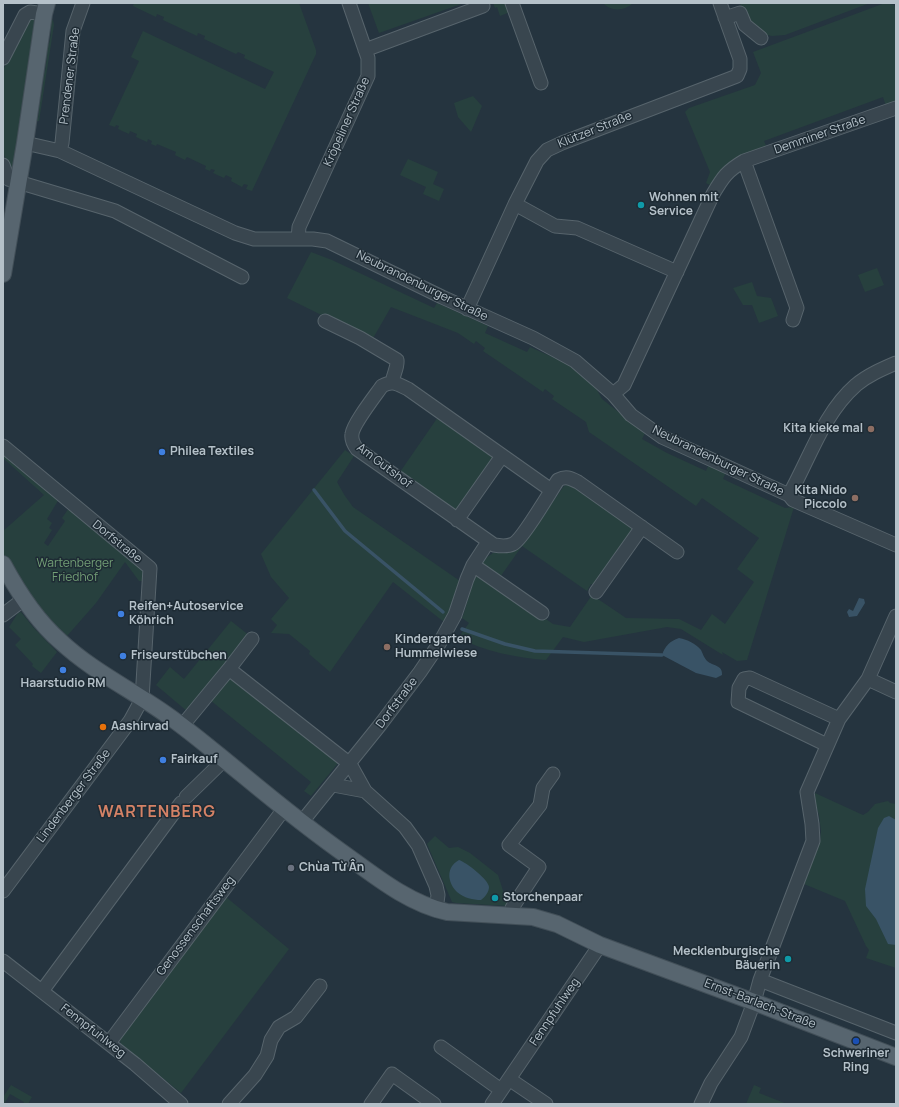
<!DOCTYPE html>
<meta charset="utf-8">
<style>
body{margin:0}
#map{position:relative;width:899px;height:1107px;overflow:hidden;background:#25343f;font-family:Manrope,sans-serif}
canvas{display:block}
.frame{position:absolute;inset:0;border:4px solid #b5c1c9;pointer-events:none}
</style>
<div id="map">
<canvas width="899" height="1107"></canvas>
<div class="frame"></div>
</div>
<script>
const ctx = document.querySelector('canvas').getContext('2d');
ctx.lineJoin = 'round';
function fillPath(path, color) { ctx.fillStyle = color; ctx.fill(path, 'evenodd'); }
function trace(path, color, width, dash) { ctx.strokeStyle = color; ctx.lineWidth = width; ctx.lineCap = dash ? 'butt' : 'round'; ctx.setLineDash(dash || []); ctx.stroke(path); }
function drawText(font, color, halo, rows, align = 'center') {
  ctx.font = font + ' Manrope,sans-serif'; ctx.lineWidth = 3; ctx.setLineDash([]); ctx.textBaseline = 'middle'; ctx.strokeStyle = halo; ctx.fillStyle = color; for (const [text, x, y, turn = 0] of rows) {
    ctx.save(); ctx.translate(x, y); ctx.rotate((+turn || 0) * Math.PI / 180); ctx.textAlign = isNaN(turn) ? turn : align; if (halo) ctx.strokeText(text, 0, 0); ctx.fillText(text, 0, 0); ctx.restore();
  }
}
fillPath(new Path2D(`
 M 134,3 L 299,3 L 316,50 L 316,54 L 252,191 L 246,189 L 248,185 L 244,184 L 242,187 L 231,181 L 232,178 L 226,175 L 224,178 L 213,173 L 215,170 L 211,169 L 210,171 L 205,169 L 206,166 L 187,157 L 185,160 L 175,155 L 176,152 L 157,144 L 156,146 L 151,144 L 152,141 L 148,139 L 147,142 L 136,137 L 137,134 L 130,131 L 129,134 L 118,129 L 119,126 L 116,125 L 115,127 L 109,125 L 139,61 L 131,57 L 143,31 L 265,89 L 274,72 L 244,58 L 245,55 L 238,52 L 236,54 L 204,39 L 205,36 L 198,33 L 197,36 L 163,20 L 164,17 L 157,14 L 156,17 L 133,6 Z
 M 368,3 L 464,3 L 379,33 Z
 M 493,3 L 506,3 L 510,12 L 500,16 L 497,7 L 495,8 Z
 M 603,3 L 633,3 C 625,11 611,12 603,3 Z
 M 740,3 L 870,3 L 785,35 L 772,36 L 763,34 L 746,18 Z
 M 885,3 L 894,5 L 896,9 L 896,102 L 886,106 L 883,97 L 764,141 L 767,148 L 714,187 L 706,183 L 710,172 L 685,112 L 689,108 L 755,85 L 761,73 L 753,52 Z
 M 28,19 L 38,19 L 13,176 L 11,175 L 3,152 L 3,70 Z
 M 50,19 L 53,20 L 54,25 L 39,121 L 34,121 L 38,118 L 39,110 L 36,106 L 37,102 L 40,100 L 43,82 L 40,78 L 41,74 L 45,71 L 47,56 L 44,52 C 45,48 47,47 49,43 C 51,37 52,28 49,23 Z
 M 473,96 L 482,106 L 471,132 L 458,117 L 454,103 Z
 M 408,159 L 438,172 L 433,184 L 444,189 L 439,201 L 423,194 L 426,187 L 400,175 Z
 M 311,252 L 332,260 L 434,308 L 437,303 L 488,326 L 485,333 L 527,352 L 530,347 L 570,365 L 585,377 L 597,390 L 602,399 L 645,433 L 642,439 L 667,453 L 706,471 L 709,464 L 726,472 L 723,479 L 785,508 L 794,507 L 747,660 L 737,661 L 722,652 L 723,655 L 681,629 L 667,627 L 584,642 L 563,637 L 546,660 C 516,658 485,651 458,638 L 469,623 L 462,618 C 468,604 469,589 475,575 L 480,573 L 553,624 L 570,627 L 592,595 L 626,618 L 679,619 L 701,630 L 712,614 L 725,624 L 754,582 L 737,569 L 759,538 L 702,498 L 696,506 L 589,432 L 586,422 L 552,399 L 554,396 L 545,389 L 543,392 L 483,351 L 485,348 L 476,341 L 474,344 L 458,333 L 391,307 L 372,340 L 287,298 Z
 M 877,268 L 884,285 L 865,292 L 858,275 Z
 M 752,282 L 757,296 L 771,298 L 778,316 L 759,323 L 752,305 L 743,305 L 733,288 Z
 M 438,417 L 496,456 L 458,513 L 400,472 Z
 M 345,450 L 354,456 L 337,482 L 345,496 L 353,507 L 460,581 L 454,605 L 444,622 L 393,582 L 330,672 L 309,654 L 310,651 L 289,634 L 271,633 L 277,625 L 271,619 L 289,598 L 271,577 L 261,554 Z
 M 3,452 L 59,499 L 47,519 L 52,523 L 49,528 L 52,530 L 44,543 L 48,546 L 65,521 L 62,518 L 69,508 L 141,568 L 144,575 L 144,581 L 139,581 L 125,562 L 96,603 L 67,636 L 61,630 L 57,632 L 14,574 L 3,554 L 3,531 L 44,495 L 3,458 Z
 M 570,484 L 573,485 L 633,527 L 634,530 L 594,585 L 591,584 L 587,591 L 522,546 L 498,580 L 484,570 L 482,562 L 484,559 L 493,553 L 524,543 L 564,486 Z
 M 21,612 L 33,627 L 57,652 L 41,673 L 32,666 L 33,664 L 15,645 L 21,639 L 9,627 L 18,613 Z
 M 231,621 L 250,636 L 188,712 L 156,685 L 170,667 L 184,679 Z
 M 231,675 L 339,762 L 311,796 L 304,791 L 311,782 L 210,700 Z
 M 815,793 L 863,815 L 868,812 L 875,804 L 888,801 L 890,803 L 896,804 L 896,968 L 866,958 L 869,950 L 866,946 L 845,901 L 804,884 L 820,841 L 821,831 L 819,815 L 814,800 Z
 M 435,836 L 449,848 L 458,847 L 470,853 L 498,875 L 508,906 L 456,903 L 452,902 L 427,844 Z
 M 226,897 L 289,949 L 181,1093 L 121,1044 L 119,1038 Z
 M 11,1085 L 32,1097 L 28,1104 L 23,1104 L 24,1102 L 10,1094 L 4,1104 L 3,1104 L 3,1097 Z
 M 754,1085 L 761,1088 L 759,1093 L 787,1104 L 746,1104 Z`), '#27403e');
fillPath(new Path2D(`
 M 859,598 L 864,599 L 865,603 L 857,616 L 849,617 L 847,612 L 849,609 L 853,611 Z
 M 679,638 C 688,640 695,643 701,650 C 703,654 704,658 707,661 C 713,666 723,665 722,675 L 716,678 L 696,673 L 662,655 C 665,646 670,641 679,638 Z
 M 889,816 L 896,820 L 896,945 L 888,944 L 876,919 L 866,906 L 865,889 L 878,828 L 884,818 Z
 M 459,860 C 466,862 489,880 489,887 C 489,892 485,897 481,900 C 473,900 464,898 457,892 C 447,882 446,867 459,860 Z`), '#395366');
trace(new Path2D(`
 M 314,490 L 345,531 L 443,612
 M 462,629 L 505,644 L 535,651 L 662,655`), '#395366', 3.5);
const minor = new Path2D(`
 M 512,3 L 541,83
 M 725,18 L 740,13 L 745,25 L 761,38
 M 365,50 L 483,6
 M 3,58 L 25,15 L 30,12 L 44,14
 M 25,143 L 60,151 L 235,233 L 254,239 L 313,239 L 327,241 L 442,297 L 533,338 L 575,361 L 613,394 L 631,415 L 662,437 L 789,495 L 793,500 L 896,545
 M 60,151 L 62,143 L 73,31 L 83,3
 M 744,161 L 797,308 L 793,320
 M 3,165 L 8,179 L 115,211 L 242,277
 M 515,204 L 555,226 L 577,228 L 677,272
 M 298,239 L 299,227 L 368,76 L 368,58 L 349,3
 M 467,309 L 515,204 L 537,161 L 547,150 L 562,143 L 737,76 L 740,69 L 740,59 L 720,3
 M 325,321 L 360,338 L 397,360 C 398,368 393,374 392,383
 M 613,394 L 624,385 L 713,194 C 723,177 727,171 744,161 L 896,108
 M 3,446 L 150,568 L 142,699 L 130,721 L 3,891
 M 551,490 L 408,389 C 397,384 393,380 382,386 C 375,396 353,424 352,434 C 351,440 354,445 357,449 L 494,545 C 500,546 507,547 513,544 C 522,540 550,492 558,480 C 566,476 570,478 578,482 L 677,552
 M 789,495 C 810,458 823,414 856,385 C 868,375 882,369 896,363
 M 457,520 L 502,456
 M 473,565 L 542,613
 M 596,592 L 642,527
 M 3,615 L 24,599
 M 229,669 L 252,639
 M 868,679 L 896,692
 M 182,726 L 229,669 L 350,764 L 365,791 L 405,827 L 418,845 L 436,886 L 438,895 L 436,910
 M 827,745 L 738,702 L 739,688 L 744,679 L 750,678 L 839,719
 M 333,785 L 365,791
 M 186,797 L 224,760
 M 301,823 L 380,725 L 420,672 L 439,644 L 455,615 L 467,579 L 473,565 L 488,542
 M 512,916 L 512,908 L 539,867 L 509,845 L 540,805 L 543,788 L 553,774
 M 3,961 L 135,1064 L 181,1104
 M 760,980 L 896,1033
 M 42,991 L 181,803
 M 109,1043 L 284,809
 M 441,1047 L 501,1090
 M 509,1079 L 546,1104
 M 229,1104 L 255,1075 L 267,1056 L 271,1040 L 279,1027 L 296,1017 L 320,986
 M 371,1104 L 392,1074 L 434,1104
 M 492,1104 L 600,945
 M 701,1104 L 711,1083 L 741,1037 L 754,1002 L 760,980 L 813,841 L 812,824 L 807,792 L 839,719 L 868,679 L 896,616`);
const major = new Path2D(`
 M 3,274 L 25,143 L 44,14 L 47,3
 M 3,564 C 18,592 36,620 60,641 C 92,671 132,690 167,715 C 193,733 218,755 243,775 C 278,804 313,832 350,858 C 380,880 411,904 447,912 L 533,917 L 557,924 L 600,945 L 754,1002 L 896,1057`);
trace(minor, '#57646c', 15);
trace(major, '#424f58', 18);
trace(minor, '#39464f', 13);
trace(major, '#57656f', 16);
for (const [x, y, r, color] of [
 [641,205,4,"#0f9aa8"],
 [871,429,4,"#8d6e63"],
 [162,452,4,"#3f7fe0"],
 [855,498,4,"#8d6e63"],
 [121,614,4,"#3f7fe0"],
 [387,647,4,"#8d6e63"],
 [123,656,4,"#3f7fe0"],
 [63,670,4,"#3f7fe0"],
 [103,727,4,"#e8710a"],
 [163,760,4,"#3f7fe0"],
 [291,868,4,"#6b7280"],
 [495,898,4,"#0f9aa8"],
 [788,959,4,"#0f9aa8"],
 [856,1041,4,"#1a4fb4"]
]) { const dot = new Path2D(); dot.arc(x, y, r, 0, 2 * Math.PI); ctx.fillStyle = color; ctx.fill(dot); trace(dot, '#1e2b34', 1.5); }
drawText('12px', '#b5c1c9', '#1e2b34', [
 ["Prendener Straße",70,76,-83],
 ["Kröpeliner Straße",347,122,-66],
 ["Klützer Straße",595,130,-22],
 ["Demminer Straße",820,135,-19],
 ["Neubrandenburger Straße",422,286,26],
 ["Neubrandenburger Straße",718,461,26],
 ["Am Gutshof",384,466,37],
 ["Dorfstraße",117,542,39],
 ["Dorfstraße",397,703,-53],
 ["Lindenberger Straße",74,796,-53],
 ["Genossenschaftsweg",196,926,-53],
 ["Ernst-Barlach-Straße",760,1004,21],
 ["Fennpfuhlweg",555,1012,-56],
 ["Fennpfuhlweg",93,1031,38]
]);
drawText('bold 12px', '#b5c1c9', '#1e2b34', [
 ["Wohnen mit",649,198],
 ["Service",649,212],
 ["Kita kieke mal",863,429,"right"],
 ["Philea Textiles",170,452],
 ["Kita Nido",847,491,"right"],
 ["Piccolo",847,505,"right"],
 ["Reifen+Autoservice",129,607],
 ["Köhrich",129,621],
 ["Kindergarten",395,640],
 ["Hummelwiese",395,654],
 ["Friseurstübchen",131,656],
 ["Haarstudio RM",63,684,"center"],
 ["Aashirvad",111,727],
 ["Fairkauf",171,760],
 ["Chùa Từ Ân",299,868],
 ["Storchenpaar",503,898],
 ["Mecklenburgische",780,952,"right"],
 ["Bäuerin",780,966,"right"],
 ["Schweriner",856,1054,"center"],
 ["Ring",856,1068,"center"]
], 'left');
drawText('12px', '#739f76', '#1e2b34', [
 ["Wartenberger",75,564],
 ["Friedhof",75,578]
]);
ctx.letterSpacing = '1px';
drawText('bold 16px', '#d48266', '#1e2b34', [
 ["WARTENBERG",157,813]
]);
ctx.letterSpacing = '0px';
</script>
